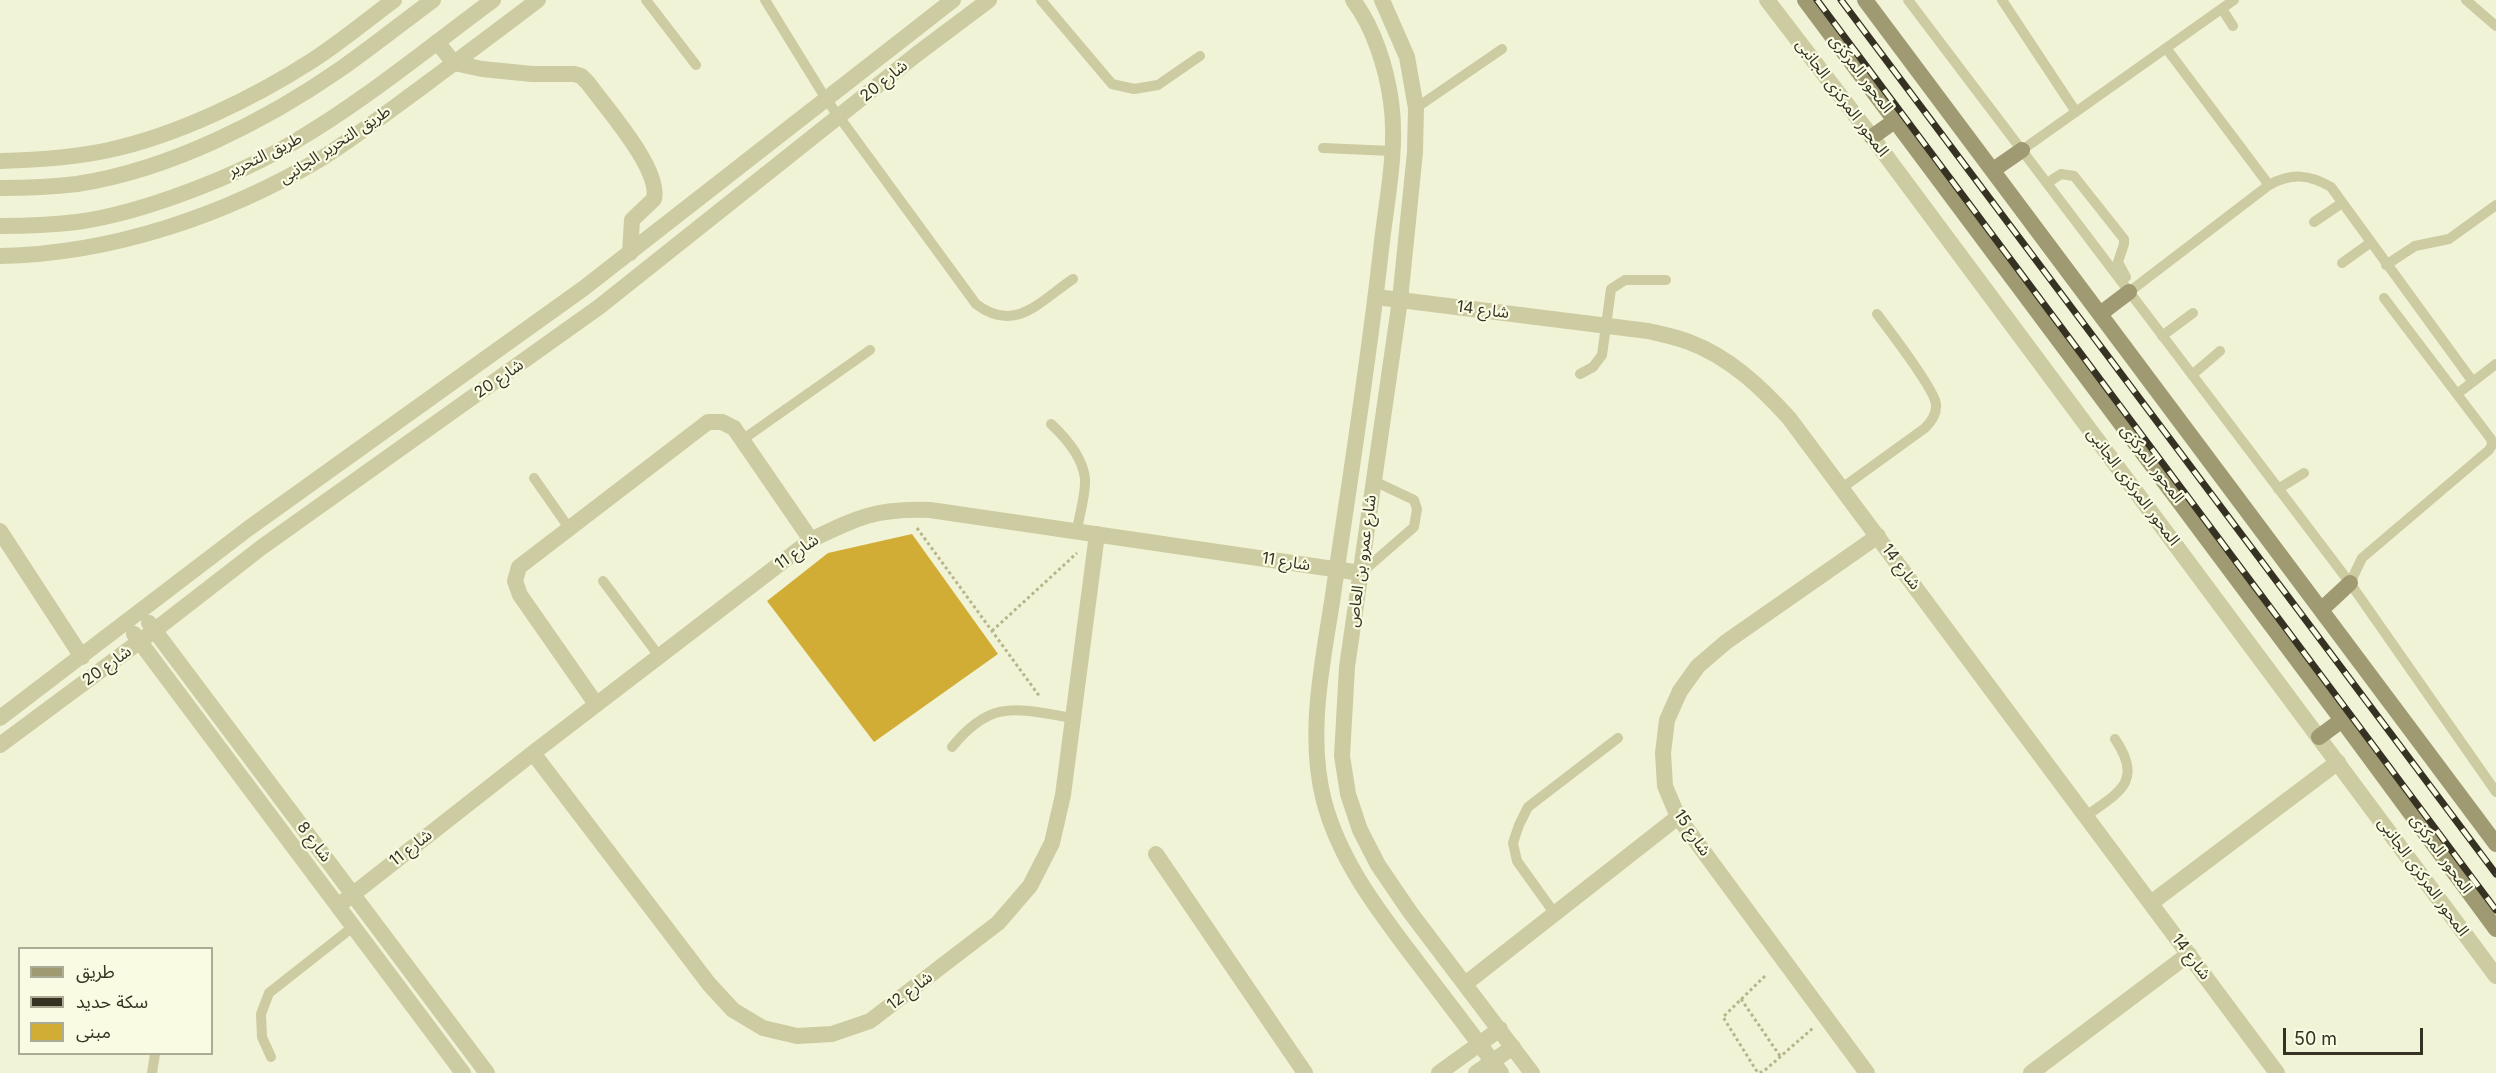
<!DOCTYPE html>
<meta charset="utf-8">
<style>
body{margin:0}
#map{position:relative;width:2496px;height:1073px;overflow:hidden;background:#f1f3d6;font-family:Inter,"Noto Sans Arabic",sans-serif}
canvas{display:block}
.legend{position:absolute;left:18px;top:947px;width:195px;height:108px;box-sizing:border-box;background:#f9fbe2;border:2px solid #abab96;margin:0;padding:8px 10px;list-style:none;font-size:18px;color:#353224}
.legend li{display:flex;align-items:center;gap:12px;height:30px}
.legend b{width:30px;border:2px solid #abab96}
.scale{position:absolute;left:2283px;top:1028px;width:140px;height:27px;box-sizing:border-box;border:3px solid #353224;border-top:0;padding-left:8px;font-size:18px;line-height:21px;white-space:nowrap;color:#353224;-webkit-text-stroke:4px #f9fbe2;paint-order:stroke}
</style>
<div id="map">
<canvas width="2496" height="1073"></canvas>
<ul class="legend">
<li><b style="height:8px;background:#9f9a72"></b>طريق</li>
<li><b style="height:8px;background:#353224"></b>سكة حديد</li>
<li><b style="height:16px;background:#d1ad35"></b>مبنى</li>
</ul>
<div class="scale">50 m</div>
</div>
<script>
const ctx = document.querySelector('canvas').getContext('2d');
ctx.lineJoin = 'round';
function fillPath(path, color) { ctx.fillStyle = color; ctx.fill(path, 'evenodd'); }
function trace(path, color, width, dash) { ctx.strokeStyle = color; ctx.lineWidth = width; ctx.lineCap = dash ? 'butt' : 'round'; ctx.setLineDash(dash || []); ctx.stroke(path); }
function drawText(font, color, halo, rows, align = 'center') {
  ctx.font = font + ' Inter,"Noto Sans Arabic",sans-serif'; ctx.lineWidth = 4.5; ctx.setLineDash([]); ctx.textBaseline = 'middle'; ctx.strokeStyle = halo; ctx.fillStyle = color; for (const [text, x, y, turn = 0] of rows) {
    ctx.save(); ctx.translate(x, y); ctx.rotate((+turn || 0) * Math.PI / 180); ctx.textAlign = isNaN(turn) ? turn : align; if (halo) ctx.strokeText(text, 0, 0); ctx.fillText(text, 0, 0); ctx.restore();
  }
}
fillPath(new Path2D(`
 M 912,534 L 998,654 L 874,742 L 767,601 L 828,553 Z`), '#d1ad35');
trace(new Path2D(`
 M 917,528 L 1040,697
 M 992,631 L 1077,553
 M 1765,976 L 1723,1017 L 1756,1070 L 1759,1073 L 1764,1071 L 1813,1028
 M 1741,999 L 1780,1056`), '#b7b58b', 3, [3, 3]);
trace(new Path2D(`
 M 646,0 L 696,65
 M 765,0 L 826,99 L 976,304 C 1015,334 1040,301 1073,279
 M 1041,0 L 1112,84 L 1134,89 L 1158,85 L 1200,56
 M 1908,0 L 2350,583 L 2496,792
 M 2002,0 L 2076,112
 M 2466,0 L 2496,26
 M 2222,9 L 2233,26
 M 2166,48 L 2269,185
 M 1416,108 L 1502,49
 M 1323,148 L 1392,151
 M 2022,150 L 2234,0
 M 2047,183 L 2061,174 L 2074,176 L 2078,181 L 2124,239 L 2124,244 L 2118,262 L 2126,277
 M 2314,222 L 2342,203
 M 2342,263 L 2370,243
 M 2386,265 L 2415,246 L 2449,239 L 2496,205
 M 2129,292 L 2269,185 C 2291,173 2309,174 2331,187 L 2473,382
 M 2162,336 L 2193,313
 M 1580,374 L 1593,367 L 1602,355 L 1611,289 L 1625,280 L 1666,280
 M 2192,375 L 2220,351
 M 2457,394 L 2496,364
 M 1051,424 C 1066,438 1083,457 1085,479 C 1086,495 1079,515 1077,531
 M 742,440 L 870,350
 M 534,478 L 569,528
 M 1842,488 L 1925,428 C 1932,421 1937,414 1936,404 C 1934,388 1889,330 1877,314
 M 2278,489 L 2304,473
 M 1361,573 L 1414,527 L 1417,509 L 1414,500 L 1374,481
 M 603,581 L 659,656
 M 2350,583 L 2362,558 L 2489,450 L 2492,445 L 2491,439 L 2384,298
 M 952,747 C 992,698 1017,709 1073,718
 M 2086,816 C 2119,792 2144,782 2115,739
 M 1555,914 L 1517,861 L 1513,843 L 1519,825 L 1528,807 L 1618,738
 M 271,1057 L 262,1037 L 261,1014 L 269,993 L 354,926
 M 152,1073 L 155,1054`), '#cccba1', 10);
trace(new Path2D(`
 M 1353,0 C 1374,28 1386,67 1391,101 C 1398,150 1386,202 1381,250 C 1368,367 1349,485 1332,602 C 1322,665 1307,737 1324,801 C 1340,862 1380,913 1418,963 C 1446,1000 1474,1036 1501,1073
 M 1382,0 L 1407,57 L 1416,108 L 1415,152 L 1400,300 L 1347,667 L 1342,756 L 1348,794 L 1360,830 L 1378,865 L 1410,912 L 1532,1073
 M 1767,0 L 1872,137 L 2496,976
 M 437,42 L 454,63 L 482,69 L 532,74 L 574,74 L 581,76 L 588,83 C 606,108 661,169 654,199 L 632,220 L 630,253
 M 0,161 C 37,160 73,158 109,150 C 178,135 254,98 313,60 C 341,42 367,20 394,0
 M 0,256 C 112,254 226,215 322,158 C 357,136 389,111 422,87 C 461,58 500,29 538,0
 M 1376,297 L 1648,331 C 1661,334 1676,337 1689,342 C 1729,357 1760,386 1789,418 L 2277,1073
 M 0,531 L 82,657
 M 149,623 L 487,1073
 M 134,634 L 463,1073
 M 596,704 L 520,595 L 515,581 L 519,567 L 708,422 L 722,422 L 734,428 L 811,540
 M 0,718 L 249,528 L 584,288 L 953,0
 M 0,745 L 155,630 L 262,547 L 599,307 L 917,54 L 989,0
 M 533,753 L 709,984 L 733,1010 L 763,1028 L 797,1036 L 832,1034 L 870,1021 L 998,923 L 1030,886 L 1052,843 L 1063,795 L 1097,534
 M 1156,854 L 1305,1073
 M 2151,903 L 2338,762
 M 338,906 L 533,753 L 811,540 C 858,517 877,508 930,510 L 1361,573
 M 1465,984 L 1678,817
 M 1439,1073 L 1500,1029
 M 1476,1073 L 1513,1047
 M 1867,1073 L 1678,817 L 1665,786 L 1663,753 L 1667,720 L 1680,691 L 1698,666 L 1726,642 L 1878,536
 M 2031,1073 L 2189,954`), '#cccba1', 16);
trace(new Path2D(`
 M 0,188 C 26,188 52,187 77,184 C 169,170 266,121 342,68 C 373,46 402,23 433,0
 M 0,226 C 26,226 51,225 77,222 C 143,213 237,176 294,142 C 364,101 428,48 493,0`), '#cccba1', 16);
trace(new Path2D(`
 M 1805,0 L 2342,720 L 2496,929
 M 1865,0 L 2496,844
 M 1872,137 L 1896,120
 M 1993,170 L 2022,150
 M 2100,314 L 2129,292
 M 2321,610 L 2350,583
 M 2319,737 L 2342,720`), '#9f9a72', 16);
const rail = new Path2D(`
 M 1817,0 L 2496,910
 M 1841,0 L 2496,874`);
trace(rail, '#353224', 7);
trace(rail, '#f9fbe2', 4.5, [14]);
drawText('16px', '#353224', '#f9fbe2', [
 ["المحور المركزى",1861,74,53],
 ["شارع 20",884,81,-39],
 ["المحور المركزى الجانبى",1842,98,53],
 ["طريق التحرير الجانبى",335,145,-33],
 ["طريق التحرير",265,155,-26],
 ["شارع 14",1483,310,7],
 ["شارع 20",499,379,-35],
 ["المحور المركزى",2152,464,53],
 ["المحور المركزى الجانبى",2133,487,53],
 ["شارع 11",797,552,-35],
 ["شارع عمرو بن العاص",1362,561,-82],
 ["شارع 11",1286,562,9],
 ["شارع 14",1901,567,53],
 ["شارع 20",107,666,-36],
 ["شارع 15",1692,833,56],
 ["شارع 8",314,842,53],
 ["شارع 11",411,848,-38],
 ["المحور المركزى",2441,854,54],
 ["المحور المركزى الجانبى",2423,877,54],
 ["شارع 14",2191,957,53],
 ["شارع 12",910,991,-37]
]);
</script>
